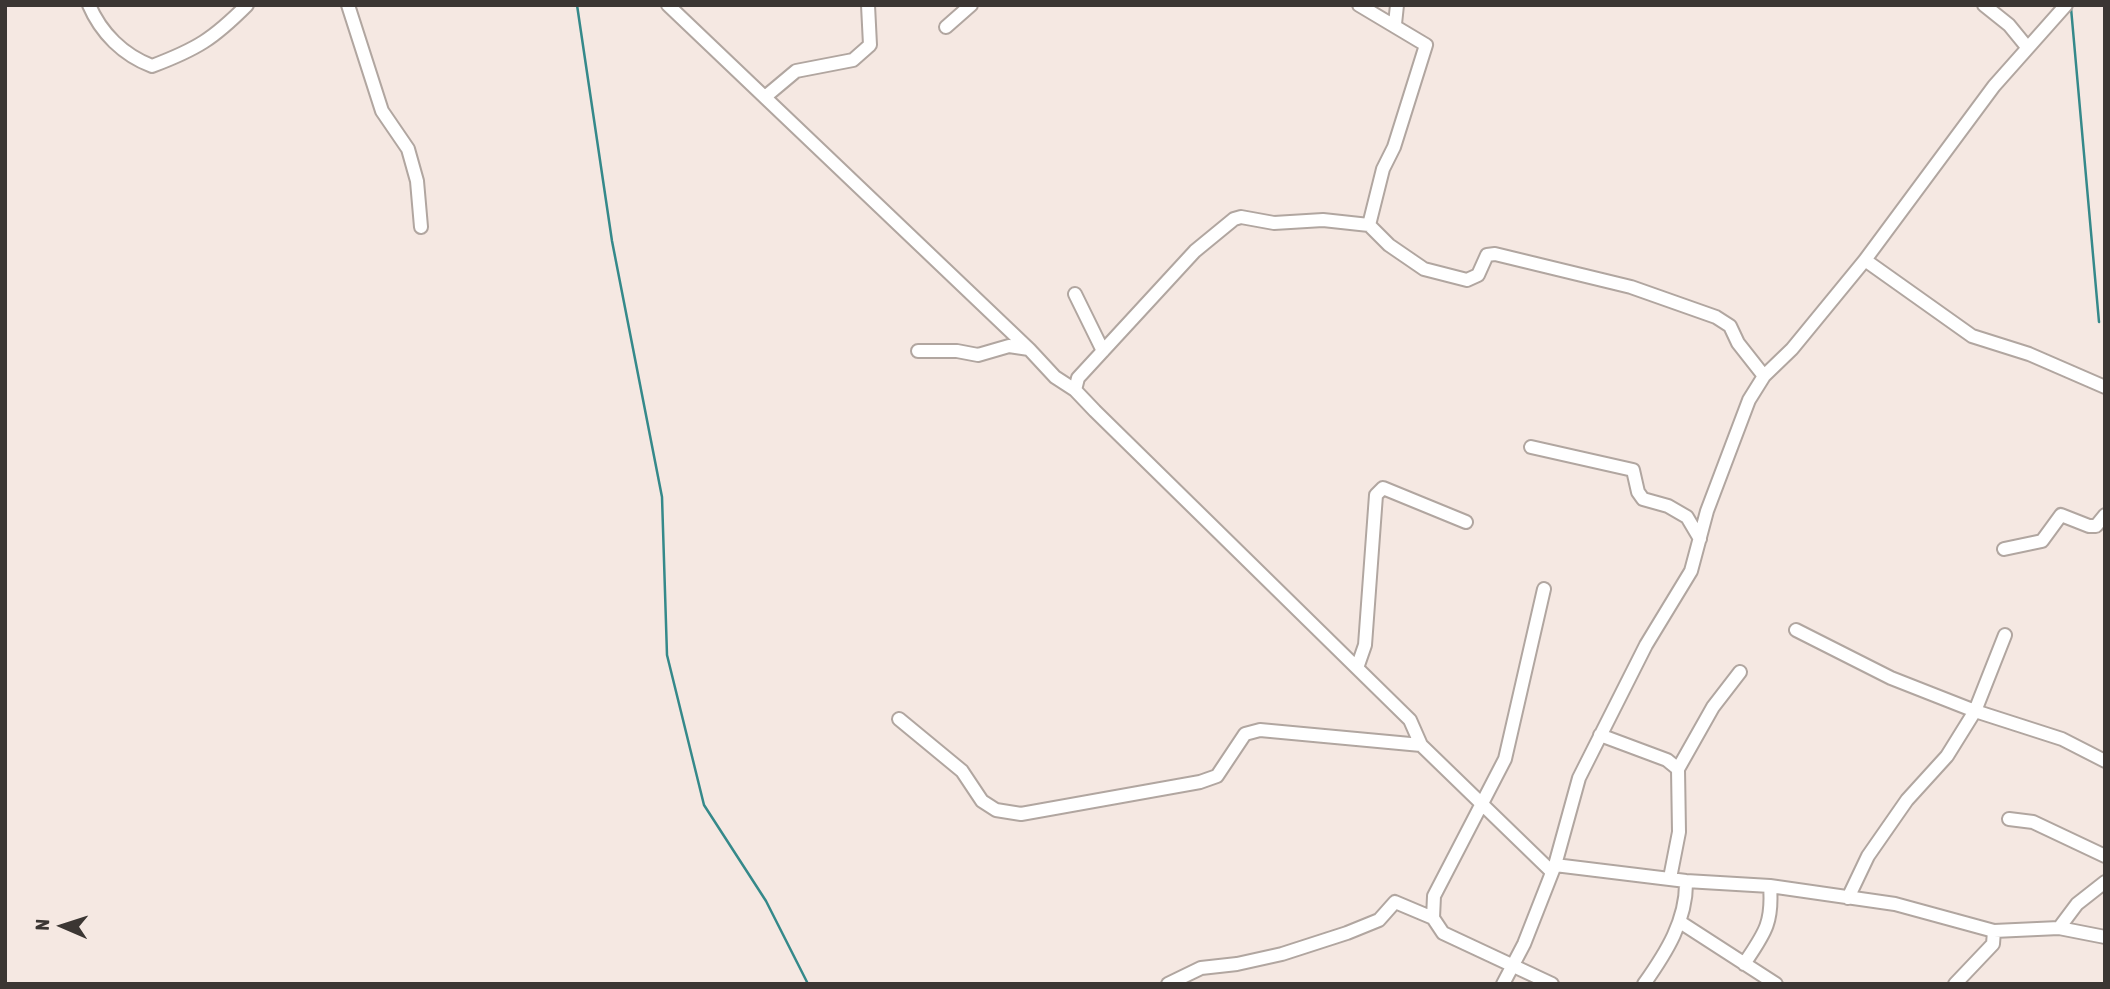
<!DOCTYPE html>
<style>
body{margin:0}
#map{position:relative;width:2110px;height:989px;overflow:hidden;background:#f5e8e2;font-family:"Asap Condensed",sans-serif}
canvas{display:block}
.frame{position:absolute;inset:0;border:7px solid #3b3633;pointer-events:none}
.north{position:absolute;left:28px;top:891px;width:70px;height:70px;-webkit-text-stroke:5px #f5e8e2;paint-order:stroke;rotate:273deg;font-size:19px;font-weight:700;line-height:28px;text-align:center;color:#3b3633}
.north::after{content:'';display:block;margin:auto;width:24px;height:32px;background:#3b3633;clip-path:polygon(50% 0,100% 100%,50% 72%,0 100%)}
</style>
<div id="map">
<canvas width="2110" height="989"></canvas>
<div class="frame"></div>
<div class="north">N</div>
</div>
<script>
const ctx = document.querySelector('canvas').getContext('2d');
ctx.lineJoin = 'round';
function trace(path, color, width, dash) { ctx.strokeStyle = color; ctx.lineWidth = width; ctx.lineCap = dash ? 'butt' : 'round'; ctx.setLineDash(dash || []); ctx.stroke(path); }
trace(new Path2D(`
 M 577,5 L 612,241 L 662,497 L 667,655 L 704,805 L 766,901 L 808,984
 M 2071,8 L 2099,322`), '#35898a', 2.5);
const minor = new Path2D(`
 M 89,5 C 101,33 123,55 152,66 C 197,49 213,39 247,5
 M 348,5 L 382,111 L 408,149 L 417,181 L 421,227
 M 668,5 L 1029,349 L 1055,377 L 1075,390
 M 1359,5 L 1426,45 L 1394,147 L 1383,169 L 1369,225
 M 1984,5 L 2009,25 L 2027,47
 M 1395,24 L 1397,5
 M 946,27 L 971,5
 M 765,97 L 796,71 L 853,60 L 870,45 L 868,5
 M 1865,260 L 1972,336 L 2029,354 L 2105,387
 M 1075,294 L 1103,351
 M 918,351 L 957,351 L 978,355 L 1009,346 L 1029,349
 M 1531,447 L 1633,470 L 1638,492 L 1643,499 L 1668,506 L 1687,517 L 1700,539
 M 2004,549 L 2042,541 L 2061,515 L 2089,526 L 2096,526 L 2105,515
 M 1544,589 L 1505,759 L 1434,896 L 1433,918 L 1443,933 L 1552,984
 M 1796,630 L 1891,678 L 1975,711 L 2062,739 L 2105,761
 M 1357,668 L 1365,645 L 1376,495 L 1383,488 L 1466,522
 M 899,719 L 962,771 L 982,801 L 996,810 L 1021,814 L 1200,782 L 1217,776 L 1245,734 L 1260,730 L 1421,745
 M 1600,735 L 1667,760 L 1678,769 L 1679,832 L 1670,878
 M 1678,769 L 1713,707 L 1740,672
 M 2009,819 L 2033,822 L 2105,856
 M 1555,865 L 1686,881 L 1770,886 L 1895,904 L 1994,931 L 2059,928 L 2077,904 L 2105,882
 M 1552,872 L 1421,745 L 1410,720 L 1095,411 L 1075,390 L 1078,378 L 1195,251 L 1234,219 L 1241,217 L 1274,223 L 1323,220 L 1369,225 L 1389,245 L 1424,269 L 1467,280 L 1478,275 L 1487,255 L 1495,254 L 1631,287 L 1716,317 L 1730,326 L 1738,343 L 1764,376
 M 1848,898 L 1868,856 L 1907,800 L 1947,756 L 1975,711 L 2005,635
 M 1680,922 L 1776,984
 M 2059,928 L 2105,937
 M 1744,964 C 1764,934 1773,924 1770,886
 M 1168,984 L 1201,968 L 1237,964 L 1282,954 L 1347,933 L 1379,920 L 1395,902 L 1433,918
 M 1503,984 L 1524,944 L 1555,865 L 1579,778 L 1646,645 L 1691,571 L 1707,511 L 1749,400 L 1764,376 L 1792,349 L 1865,260 L 1994,86 L 2066,5
 M 1644,984 C 1666,953 1687,920 1686,881
 M 1955,984 L 1993,944 L 1994,931`);
trace(minor, '#b1a6a0', 16);
trace(minor, '#fff', 12);
</script>
